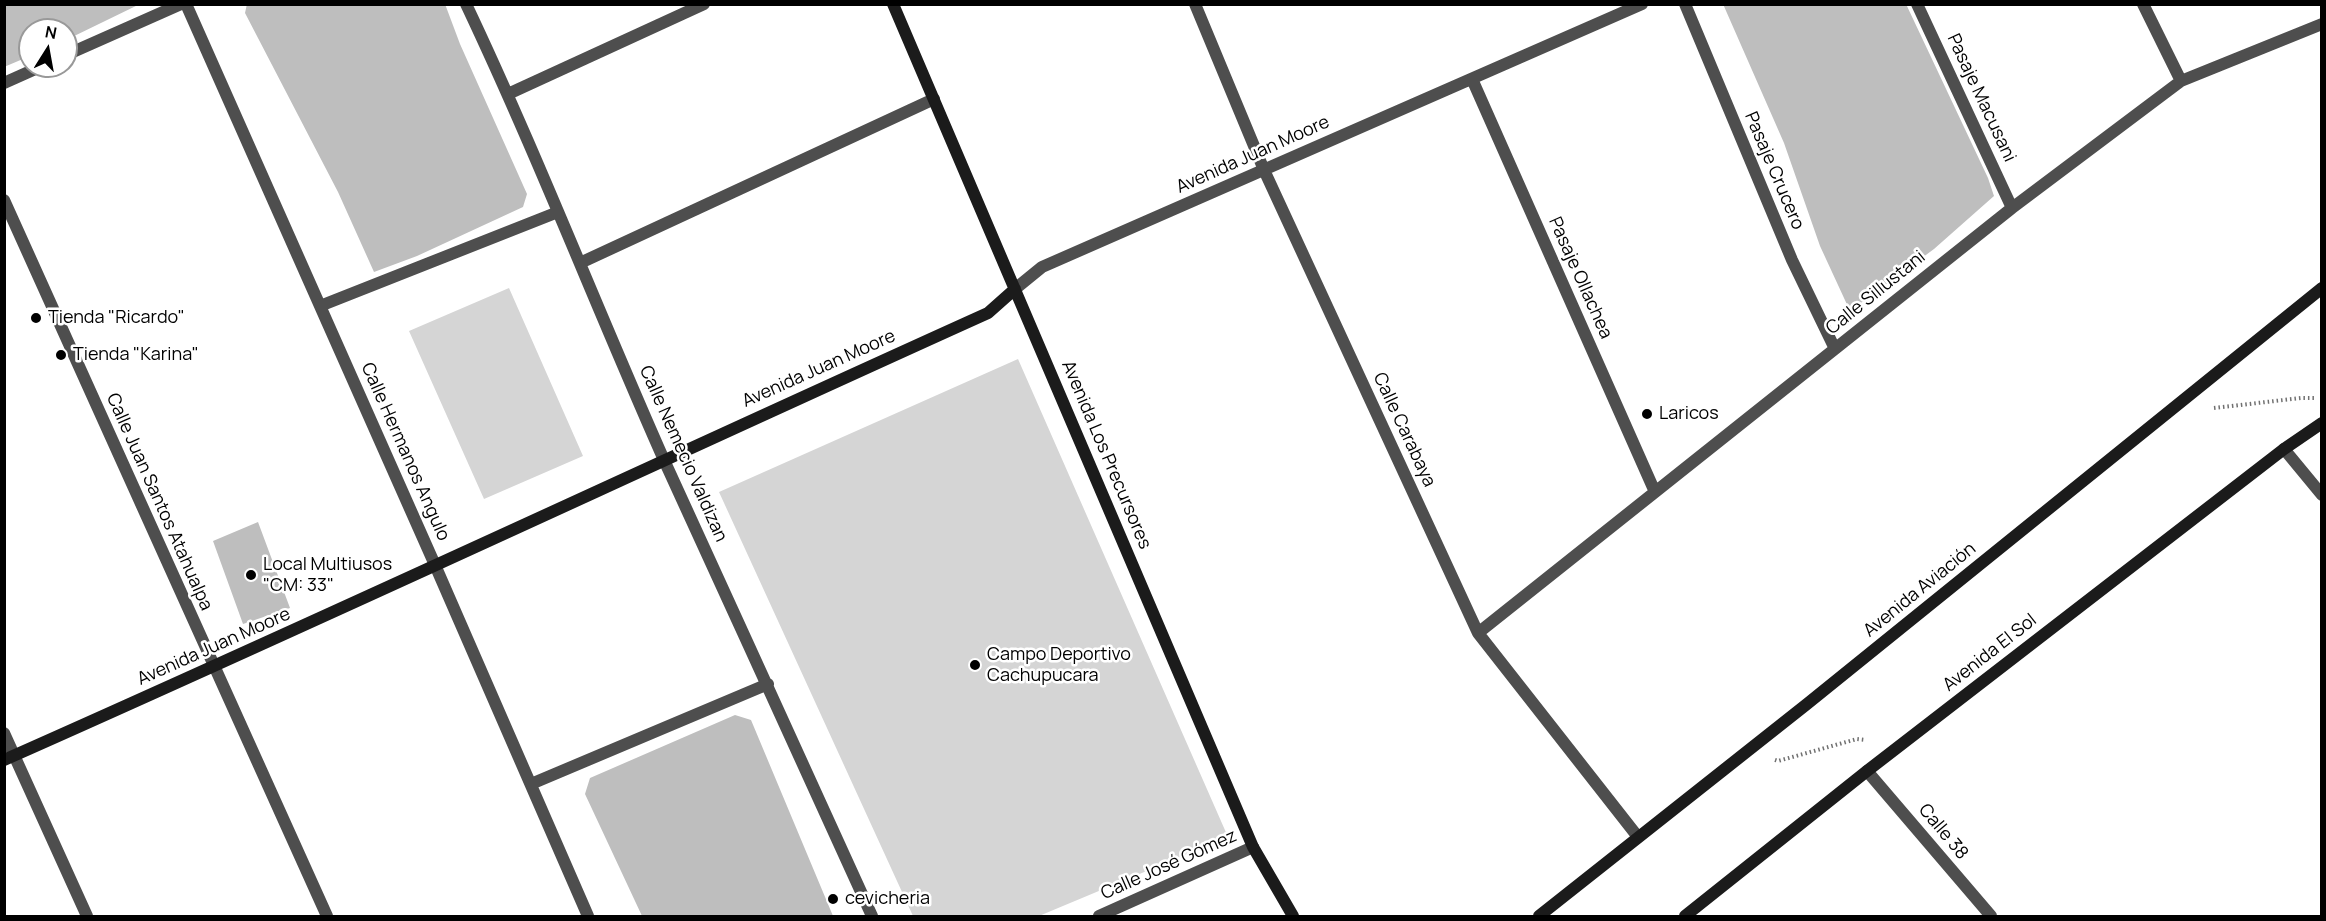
<!DOCTYPE html>
<meta charset="utf-8">
<style>
body{margin:0}
#map{position:relative;width:2326px;height:921px;overflow:hidden;background:#fff;font-family:Manrope,sans-serif}
canvas{display:block}
.frame{position:absolute;inset:0;border:6px solid #000;pointer-events:none}
.north{position:absolute;left:18px;top:18px;width:60px;height:60px;box-sizing:border-box;background:#fff;border:2px solid #999;border-radius:50%;rotate:11deg;font-size:16px;font-weight:700;line-height:24px;text-align:center;color:#000}
.north::after{content:'';display:block;margin:auto;width:21px;height:27px;background:#000;clip-path:polygon(50% 0,100% 100%,50% 72%,0 100%)}
</style>
<div id="map">
<canvas width="2326" height="921"></canvas>
<div class="frame"></div>
<div class="north">N</div>
</div>
<script>
const ctx = document.querySelector('canvas').getContext('2d');
ctx.lineJoin = 'round';
function fillPath(path, color) { ctx.fillStyle = color; ctx.fill(path, 'evenodd'); }
function trace(path, color, width, dash) { ctx.strokeStyle = color; ctx.lineWidth = width; ctx.lineCap = dash ? 'butt' : 'round'; ctx.setLineDash(dash || []); ctx.stroke(path); }
function drawText(font, color, halo, rows, align = 'center') {
  ctx.font = font + ' Manrope,sans-serif'; ctx.lineWidth = 5; ctx.setLineDash([]); ctx.textBaseline = 'middle'; ctx.strokeStyle = halo; ctx.fillStyle = color; for (const [text, x, y, turn = 0] of rows) {
    ctx.save(); ctx.translate(x, y); ctx.rotate((+turn || 0) * Math.PI / 180); ctx.textAlign = isNaN(turn) ? turn : align; if (halo) ctx.strokeText(text, 0, 0); ctx.fillText(text, 0, 0); ctx.restore();
  }
}
fillPath(new Path2D(`
 M 509,288 L 583,456 L 484,499 L 409,331 Z
 M 1018,359 L 1228,837 L 1039,916 L 913,916 L 719,492 Z`), '#d5d5d5');
fillPath(new Path2D(`
 M 4,4 L 140,4 L 66,40 L 66,30 L 30,30 L 30,56 L 4,67 Z
 M 247,4 L 445,4 L 460,44 L 527,194 L 523,207 L 417,256 L 374,272 L 338,192 L 245,13 Z
 M 1723,4 L 1906,4 L 1988,178 L 1994,196 L 1934,249 L 1850,311 L 1820,246 L 1784,143 Z
 M 258,522 L 290,608 L 243,624 L 213,541 Z
 M 735,715 L 751,720 L 833,916 L 642,916 L 585,794 L 590,778 Z`), '#bebebe');
trace(new Path2D(`
 M 2214,408 L 2301,398 L 2314,398
 M 1775,760 L 1778,761 L 1857,739 L 1866,740`), '#707070', 4, [1.5, 3]);
trace(new Path2D(`
 M 186,4 L 435,565 L 588,916
 M 466,4 C 537,154 597,309 664,460 C 733,612 804,764 872,916
 M 1195,4 L 1264,170 L 1478,633 L 1638,837
 M 1685,4 L 1792,260 L 1835,349
 M 1917,4 L 2012,208
 M 2143,4 L 2181,81
 M 66,55 L 181,4
 M 1472,79 L 1655,492
 M 4,83 L 42,66
 M 508,94 L 704,4
 M 4,200 L 327,916
 M 580,263 L 934,99
 M 1015,289 L 1042,267 L 1642,4
 M 320,306 L 558,212
 M 2284,449 L 2322,495
 M 1478,633 L 2012,208 L 2181,81 L 2322,24
 M 4,733 L 87,916
 M 1867,771 L 1991,916
 M 531,784 L 768,684
 M 1099,916 L 1253,847`), '#4e4e4e', 12);
trace(new Path2D(`
 M 893,4 L 1253,847 L 1293,916
 M 4,760 C 334,614 660,461 988,313 L 1015,289
 M 1539,916 L 1807,704 L 2322,288
 M 1685,916 L 1867,771 L 2284,449 L 2322,423`), '#1b1b1b', 12);
for (const [x, y, r, color] of [
 [36,318,6,"#000"],
 [61,355,6,"#000"],
 [1647,414,6,"#000"],
 [251,575,6,"#000"],
 [975,665,6,"#000"],
 [833,899,6,"#000"]
]) { const dot = new Path2D(); dot.arc(x, y, r, 0, 2 * Math.PI); ctx.fillStyle = color; ctx.fill(dot); trace(dot, '#fff', 2); }
drawText('18px', '#000', '#fff', [
 ["Pasaje Macusani",1981,98,65],
 ["Avenida Juan Moore",1253,155,-24],
 ["Pasaje Crucero",1774,171,67],
 ["Pasaje Ollachea",1580,278,66],
 ["Calle Sillustani",1876,293,-39],
 ["Avenida Juan Moore",819,369,-24],
 ["Calle Carabaya",1404,430,65],
 ["Calle Hermanos Angulo",405,452,66],
 ["Calle Nemecio Valdizan",683,454,66],
 ["Avenida Los Precursores",1106,455,67],
 ["Calle Juan Santos Atahualpa",159,502,66],
 ["Avenida Aviación",1920,590,-39],
 ["Avenida Juan Moore",214,647,-24],
 ["Avenida El Sol",1990,653,-38],
 ["Calle 38",1943,832,50],
 ["Calle José Gómez",1169,865,-24]
]);
drawText('18px', '#000', '#fff', [
 ["Tienda \"Ricardo\"",48,318],
 ["Tienda \"Karina\"",73,355],
 ["Laricos",1659,414],
 ["Local Multiusos",263,565],
 ["\"CM: 33\"",263,586],
 ["Campo Deportivo",987,655],
 ["Cachupucara",987,676],
 ["cevicheria",845,899]
], 'left');
</script>
